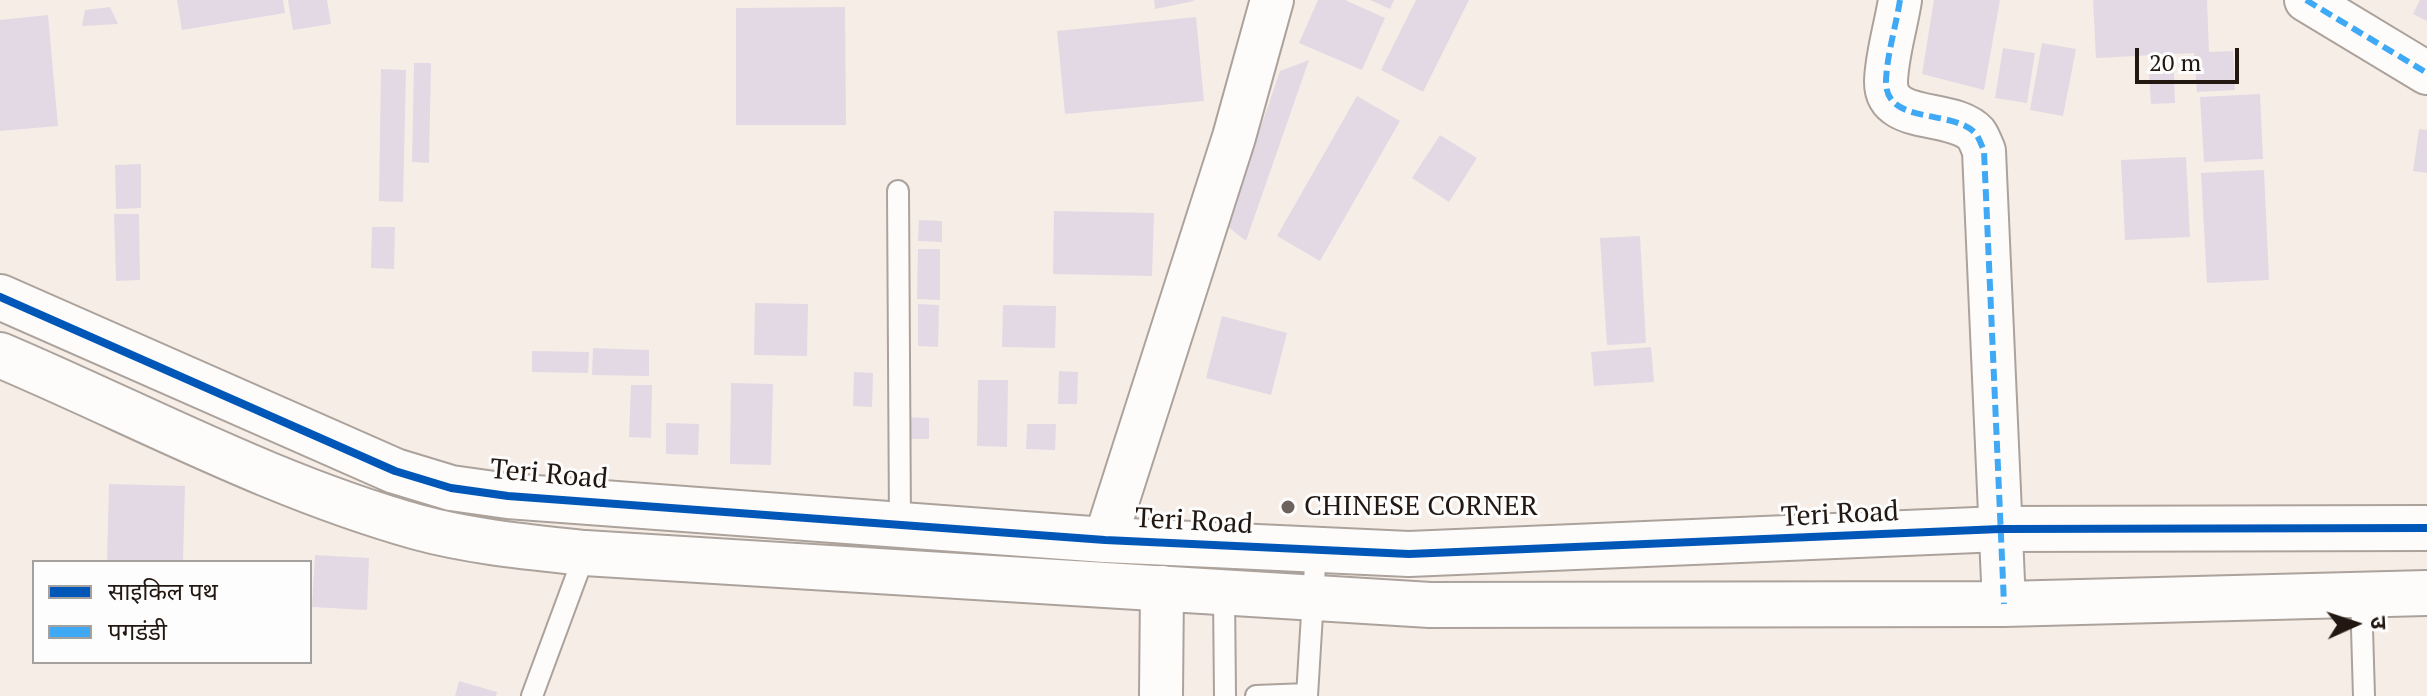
<!DOCTYPE html>
<meta charset="utf-8">
<style>
body{margin:0}
#map{position:relative;width:2427px;height:696px;overflow:hidden;background:#f7ede7;font-family:"PT Serif","Noto Sans Devanagari",serif}
canvas{display:block}
.legend{position:absolute;left:32px;top:560px;width:280px;height:104px;box-sizing:border-box;background:#fdfdfd;border:2px solid #a5a19f;margin:0;padding:10px 14px;list-style:none;font-size:24px;color:#221711}
.legend li{display:flex;align-items:center;gap:16px;height:40px}
.legend b{width:40px;border:2px solid #a5a19f}
.north{position:absolute;left:2315px;top:584px;width:80px;height:80px;-webkit-text-stroke:6px #fdfdfd;paint-order:stroke;rotate:87deg;font-size:22px;font-weight:700;line-height:32px;text-align:center;color:#221711}
.north::after{content:'';display:block;margin:auto;width:28px;height:36px;background:#221711;clip-path:polygon(50% 0,100% 100%,50% 72%,0 100%)}
.scale{position:absolute;left:2135px;top:48px;width:104px;height:36px;box-sizing:border-box;border:4px solid #221711;border-top:0;padding-left:10px;font-size:24px;line-height:28px;white-space:nowrap;color:#221711;-webkit-text-stroke:6px #fdfdfd;paint-order:stroke}
</style>
<div id="map">
<canvas width="2427" height="696"></canvas>
<ul class="legend">
<li><b style="height:10px;background:#0057b8"></b>साइकिल पथ</li>
<li><b style="height:10px;background:#3fa9f5"></b>पगडंडी</li>
</ul>
<div class="north">उ</div>
<div class="scale">20 m</div>
</div>
<script>
const ctx = document.querySelector('canvas').getContext('2d');
ctx.lineJoin = 'round';
function fillPath(path, color) { ctx.fillStyle = color; ctx.fill(path, 'evenodd'); }
function trace(path, color, width, dash) { ctx.strokeStyle = color; ctx.lineWidth = width; ctx.lineCap = dash ? 'butt' : 'round'; ctx.setLineDash(dash || []); ctx.stroke(path); }
function drawText(font, color, halo, rows, align = 'center') {
  ctx.font = font + ' "PT Serif",serif'; ctx.lineWidth = 6; ctx.setLineDash([]); ctx.textBaseline = 'middle'; ctx.strokeStyle = halo; ctx.fillStyle = color; for (const [text, x, y, turn = 0] of rows) {
    ctx.save(); ctx.translate(x, y); ctx.rotate((+turn || 0) * Math.PI / 180); ctx.textAlign = isNaN(turn) ? turn : align; if (halo) ctx.strokeText(text, 0, 0); ctx.fillText(text, 0, 0); ctx.restore();
  }
}
fillPath(new Path2D(`
 M 177,0 L 283,0 L 285,13 L 182,30 Z
 M 288,0 L 327,0 L 331,24 L 293,30 Z
 M 1154,0 L 1194,0 L 1194,1 L 1155,9 Z
 M 1318,0 L 1345,0 L 1385,18 L 1362,70 L 1299,43 Z
 M 1370,0 L 1394,0 L 1390,9 Z
 M 1416,0 L 1469,0 L 1423,92 L 1381,70 Z
 M 1934,0 L 2000,0 L 1984,90 L 1922,74 Z
 M 2093,0 L 2207,0 L 2209,52 L 2233,51 L 2235,90 L 2197,92 L 2194,53 L 2096,58 Z
 M 2420,0 L 2427,0 L 2427,21 L 2413,14 Z
 M 110,7 L 118,24 L 82,26 L 85,10 Z
 M 845,7 L 846,125 L 736,125 L 736,8 Z
 M 48,15 L 58,126 L 0,131 L 0,20 Z
 M 1196,17 L 1204,101 L 1065,114 L 1057,31 Z
 M 2042,43 L 2076,49 L 2063,116 L 2030,110 Z
 M 2003,48 L 2035,53 L 2027,103 L 1995,98 Z
 M 1309,60 L 1246,241 L 1227,226 L 1280,71 Z
 M 414,63 L 431,63 L 429,163 L 412,162 Z
 M 381,69 L 406,70 L 403,202 L 379,201 Z
 M 2174,72 L 2175,103 L 2151,104 L 2149,73 Z
 M 2260,94 L 2263,159 L 2204,162 L 2200,97 Z
 M 1357,96 L 1400,121 L 1320,261 L 1277,236 Z
 M 2419,129 L 2427,130 L 2427,173 L 2413,171 Z
 M 1440,135 L 1477,158 L 1449,202 L 1412,178 Z
 M 2186,157 L 2190,237 L 2125,240 L 2121,160 Z
 M 141,164 L 141,208 L 116,209 L 115,165 Z
 M 2264,170 L 2269,280 L 2207,283 L 2201,173 Z
 M 1054,211 L 1154,213 L 1152,276 L 1053,274 Z
 M 114,214 L 139,214 L 140,280 L 116,281 Z
 M 919,220 L 942,221 L 942,242 L 918,241 Z
 M 372,227 L 395,227 L 394,269 L 371,268 Z
 M 1640,236 L 1646,343 L 1607,345 L 1600,238 Z
 M 918,249 L 940,249 L 940,300 L 917,299 Z
 M 755,303 L 808,304 L 807,356 L 754,355 Z
 M 918,304 L 939,305 L 938,347 L 918,346 Z
 M 1003,305 L 1056,306 L 1055,348 L 1002,347 Z
 M 1222,316 L 1287,333 L 1271,395 L 1206,378 Z
 M 1651,347 L 1654,382 L 1594,386 L 1591,352 Z
 M 593,348 L 649,350 L 649,376 L 592,375 Z
 M 532,351 L 589,352 L 588,373 L 532,372 Z
 M 1059,371 L 1078,372 L 1077,404 L 1058,404 Z
 M 854,372 L 873,373 L 872,407 L 853,406 Z
 M 978,380 L 1008,380 L 1007,447 L 977,446 Z
 M 731,383 L 773,384 L 771,465 L 730,464 Z
 M 631,385 L 652,385 L 651,438 L 629,437 Z
 M 904,417 L 929,418 L 929,439 L 903,439 Z
 M 666,423 L 699,424 L 698,455 L 666,454 Z
 M 1027,424 L 1056,424 L 1055,450 L 1026,449 Z
 M 109,484 L 185,486 L 183,562 L 107,562 Z
 M 315,555 L 369,558 L 367,610 L 312,607 Z
 M 459,681 L 497,692 L 496,696 L 455,696 Z`), '#e3d9e4');
const lane = new Path2D(`
 M 898,191 L 900,524
 M 1224,593 L 1225,696
 M 2361,595 L 2364,696
 M 532,696 L 585,553
 M 1256,696 L 1307,694
 M 1307,696 L 1316,549`);
const street = new Path2D(`
 M 1900,0 C 1896,26 1887,54 1886,81 C 1885,126 1953,108 1976,134 C 1979,138 1982,146 1984,151 L 2004,604
 M 2306,0 L 2427,73
 M 1105,540 L 1234,137 L 1272,0
 M 1161,696 L 1162,587`);
const secondary = new Path2D(`
 M 0,297 L 395,471 L 451,488 L 508,496 L 1105,540 L 1409,554 L 2000,529 L 2427,528
 M 0,355 C 139,414 271,486 417,527 C 472,542 529,547 585,553 L 1430,605 L 2004,604 L 2427,593`);
trace(lane, '#aca29c', 24);
trace(street, '#aca29c', 46);
trace(secondary, '#aca29c', 48);
trace(lane, '#fefcfb', 20);
trace(street, '#fefcfb', 42);
trace(secondary, '#fefcfb', 44);
trace(new Path2D(`
 M 1900,0 C 1896,26 1887,54 1886,81 C 1885,126 1953,108 1976,134 C 1979,138 1982,146 1984,151 L 2004,604
 M 2306,0 L 2427,73`), '#3fa9f5', 6, [12, 6]);
trace(new Path2D(`
 M 0,297 L 395,471 L 451,488 L 508,496 L 1105,540 L 1409,554 L 2000,529 L 2427,528`), '#0057b8', 8);
for (const [x, y, r, color] of [
 [1288,507,8,"#6d625c"]
]) { const dot = new Path2D(); dot.arc(x, y, r, 0, 2 * Math.PI); ctx.fillStyle = color; ctx.fill(dot); trace(dot, '#fdfdfd', 3); }
drawText('28px', '#221711', '#fdfdfd', [
 ["Teri Road",549,475,5],
 ["Teri Road",1840,515,-3],
 ["Teri Road",1194,522,3]
]);
drawText('28px', '#221711', '#fdfdfd', [
 ["CHINESE CORNER",1304,507]
], 'left');
</script>
